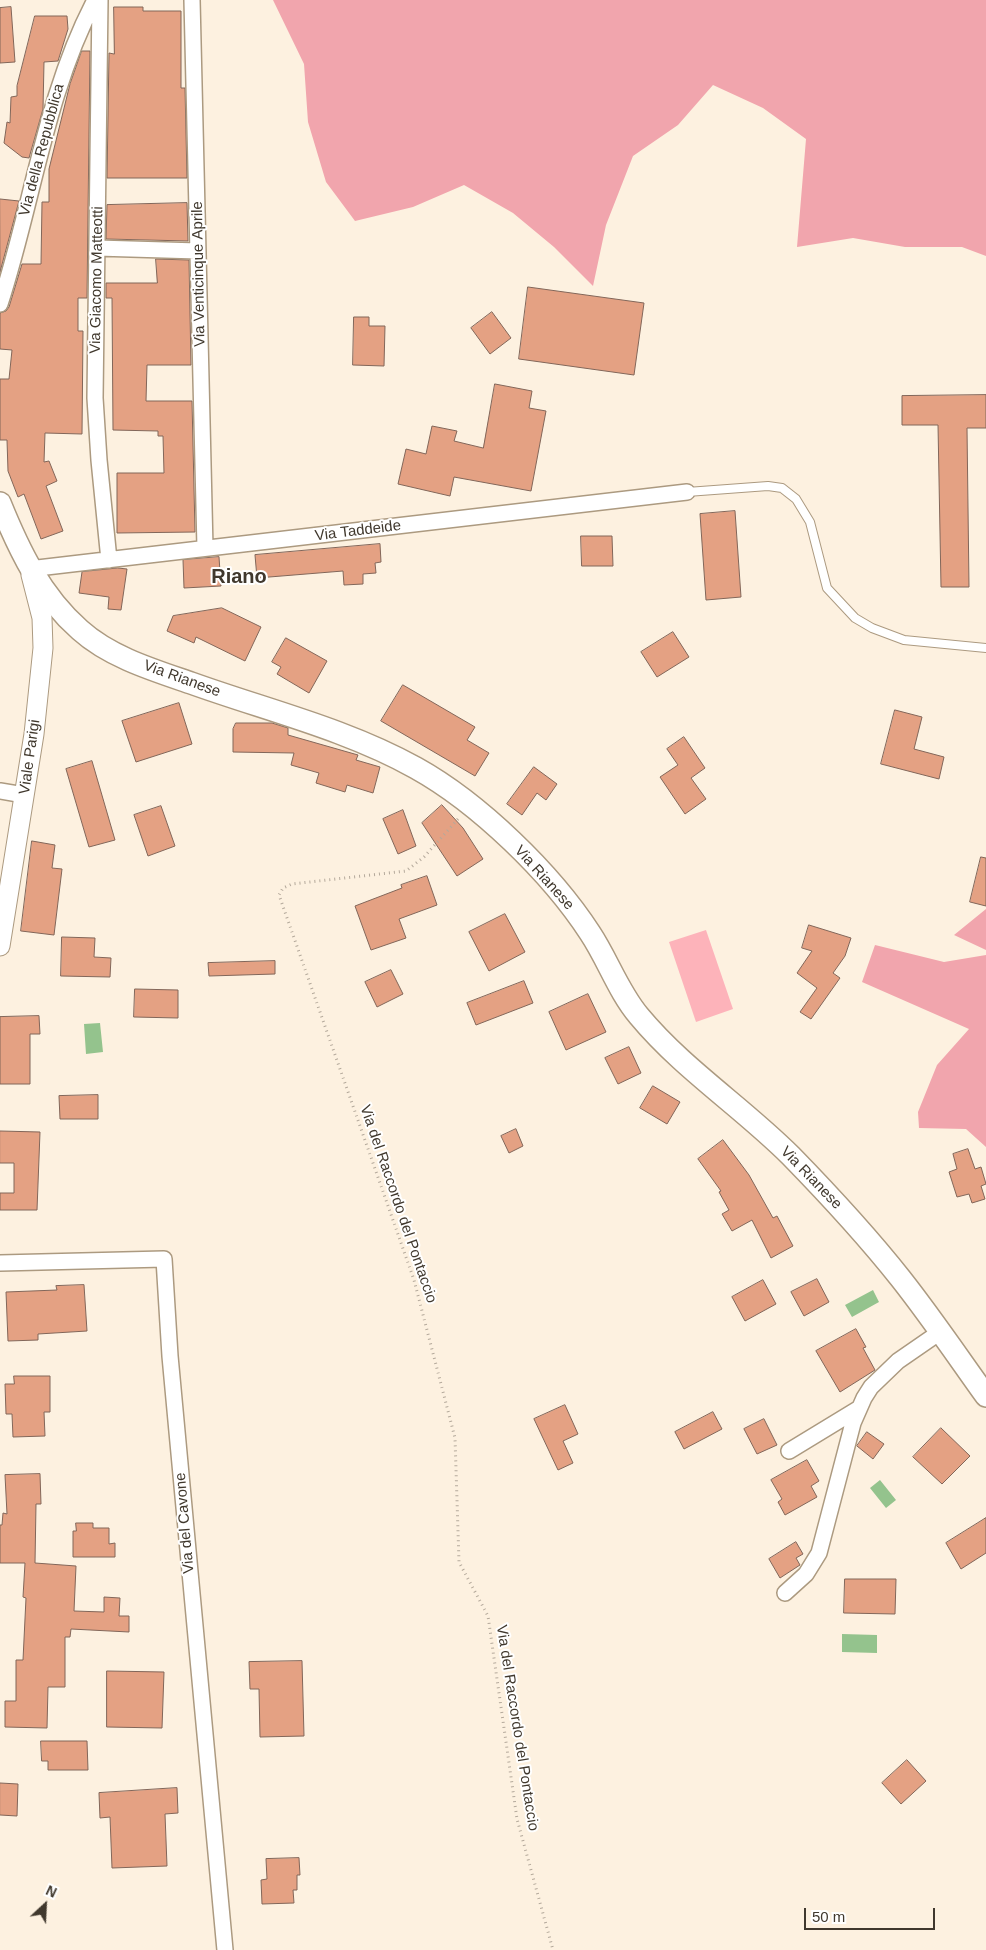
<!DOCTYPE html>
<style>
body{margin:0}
#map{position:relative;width:986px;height:1950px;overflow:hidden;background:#fdf1e0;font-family:Helvetica,sans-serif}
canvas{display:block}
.north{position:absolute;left:20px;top:1880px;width:50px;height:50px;-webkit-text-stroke:4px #fff;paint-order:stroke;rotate:25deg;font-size:14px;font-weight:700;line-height:20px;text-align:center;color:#40382d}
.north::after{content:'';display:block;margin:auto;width:18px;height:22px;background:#40382d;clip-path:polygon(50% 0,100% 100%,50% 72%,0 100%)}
.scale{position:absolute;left:804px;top:1908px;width:131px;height:22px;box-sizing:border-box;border:2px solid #40382d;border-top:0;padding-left:6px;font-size:15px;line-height:18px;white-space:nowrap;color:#40382d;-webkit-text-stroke:4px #fff;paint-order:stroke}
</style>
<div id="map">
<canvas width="986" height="1950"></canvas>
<div class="north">N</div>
<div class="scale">50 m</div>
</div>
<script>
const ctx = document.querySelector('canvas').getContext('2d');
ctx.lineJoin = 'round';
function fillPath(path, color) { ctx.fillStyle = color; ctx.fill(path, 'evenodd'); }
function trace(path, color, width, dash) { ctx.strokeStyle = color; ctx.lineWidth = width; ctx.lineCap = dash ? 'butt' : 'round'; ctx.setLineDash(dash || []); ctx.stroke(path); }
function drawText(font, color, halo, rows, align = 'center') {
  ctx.font = font + ' Helvetica,sans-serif'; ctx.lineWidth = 4; ctx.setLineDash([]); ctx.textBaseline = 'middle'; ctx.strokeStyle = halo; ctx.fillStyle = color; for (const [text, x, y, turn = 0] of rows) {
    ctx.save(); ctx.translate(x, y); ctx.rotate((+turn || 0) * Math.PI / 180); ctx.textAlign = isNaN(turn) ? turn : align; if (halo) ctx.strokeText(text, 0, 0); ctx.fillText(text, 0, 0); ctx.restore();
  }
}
fillPath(new Path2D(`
 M 706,930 L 733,1009 L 696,1022 L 669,942 Z`), '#fdb3ba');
fillPath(new Path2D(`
 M 273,0 L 986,0 L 986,256 L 962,247 L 905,247 L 853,238 L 797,247 L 806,139 L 763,108 L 713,85 L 678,125 L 633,156 L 606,225 L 593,286 L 554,247 L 513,213 L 464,185 L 413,207 L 355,221 L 326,182 L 308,122 L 304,64 Z
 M 986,909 L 986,950 L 954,935 Z
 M 875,945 L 944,962 L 986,955 L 986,1147 L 966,1129 L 919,1128 L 918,1112 L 937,1065 L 969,1029 L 862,982 Z`), '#f1a5ad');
fillPath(new Path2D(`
 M 100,1023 L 103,1052 L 86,1054 L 84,1024 Z
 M 873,1290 L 879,1302 L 852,1317 L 845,1305 Z
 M 880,1480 L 896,1500 L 886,1508 L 870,1488 Z
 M 842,1634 L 877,1635 L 877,1653 L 842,1652 Z`), '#94c38d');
const building = new Path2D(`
 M 11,7 L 15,62 L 0,63 L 0,8 Z
 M 114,7 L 143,7 L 143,11 L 181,11 L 181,88 L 185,88 L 187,178 L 107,178 L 109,53 L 114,54 Z
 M 35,16 L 67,16 L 68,29 L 58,61 L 44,62 L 43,109 L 29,158 L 22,157 L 4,143 L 7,122 L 10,123 L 11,97 L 17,96 L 17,86 Z
 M 82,51 L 90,51 L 87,298 L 78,298 L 78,331 L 83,331 L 82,434 L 45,433 L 44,462 L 49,461 L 57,481 L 46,486 L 63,531 L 41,539 L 24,494 L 18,497 L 8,471 L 7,440 L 0,440 L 0,379 L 9,379 L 12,350 L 0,349 L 0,313 L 6,311 L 9,307 L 22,264 L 41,264 L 42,202 L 49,202 L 49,169 L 70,84 Z
 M 0,199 L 19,201 L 0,272 Z
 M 187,203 L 188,241 L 106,239 L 107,205 Z
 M 156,259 L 189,260 L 191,365 L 147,365 L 146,401 L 192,401 L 195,532 L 117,533 L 117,473 L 164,473 L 163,436 L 158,436 L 158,431 L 113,430 L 112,298 L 106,298 L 106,283 L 157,283 Z
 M 528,287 L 644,303 L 634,375 L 519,359 Z
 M 492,312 L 511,338 L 490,354 L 471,328 Z
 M 354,317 L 369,317 L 369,326 L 385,326 L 384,366 L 353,365 Z
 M 495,384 L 532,391 L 529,408 L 546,411 L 531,491 L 454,477 L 450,496 L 398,484 L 406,449 L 426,454 L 432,426 L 457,431 L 454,441 L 483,448 Z
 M 986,395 L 986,428 L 967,428 L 969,587 L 941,587 L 938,425 L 902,425 L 902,396 Z
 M 735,511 L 741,597 L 706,600 L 700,514 Z
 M 581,536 L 612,536 L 613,566 L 582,566 Z
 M 380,544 L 381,562 L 375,563 L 376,573 L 363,574 L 363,584 L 344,585 L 343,571 L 257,578 L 255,555 Z
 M 219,557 L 221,586 L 184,588 L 183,560 Z
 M 118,568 L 127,569 L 121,610 L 108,609 L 109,597 L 79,593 L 82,572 Z
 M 222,608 L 261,627 L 245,661 L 196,637 L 194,643 L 167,631 L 173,616 Z
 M 673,632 L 689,657 L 657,677 L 641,652 Z
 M 286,638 L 327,661 L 309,693 L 277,674 L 281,667 L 272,662 Z
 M 403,685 L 475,727 L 467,740 L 489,753 L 475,776 L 381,721 Z
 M 179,703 L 192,744 L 136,762 L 122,721 Z
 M 895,710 L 922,717 L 914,749 L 944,757 L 939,779 L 881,764 Z
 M 236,723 L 272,723 L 288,728 L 288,735 L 358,755 L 356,760 L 380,767 L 373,793 L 347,785 L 345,792 L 316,783 L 319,773 L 291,765 L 294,753 L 233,752 L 233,729 Z
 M 684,737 L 705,768 L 691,778 L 706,799 L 685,814 L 660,777 L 678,765 L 667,749 Z
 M 92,761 L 115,840 L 89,847 L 66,769 Z
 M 534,767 L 557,784 L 546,800 L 537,793 L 522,815 L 507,804 Z
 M 442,805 L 463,828 L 483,859 L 457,876 L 422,823 Z
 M 161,806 L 175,846 L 148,856 L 134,815 Z
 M 403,810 L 416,846 L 398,854 L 383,819 Z
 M 32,841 L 55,845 L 52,868 L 62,869 L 54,935 L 21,931 Z
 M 981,857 L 986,858 L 986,906 L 970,902 Z
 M 427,876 L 437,905 L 399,919 L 406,938 L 371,950 L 355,906 L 402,888 L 401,885 Z
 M 505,914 L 525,952 L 489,971 L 469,932 Z
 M 809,925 L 851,938 L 845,956 L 833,973 L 840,978 L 811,1019 L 800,1012 L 817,988 L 797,973 L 812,951 L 802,948 Z
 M 62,937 L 95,938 L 94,957 L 111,958 L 110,977 L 61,976 Z
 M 275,961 L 275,974 L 209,976 L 208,963 Z
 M 391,970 L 403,994 L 377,1007 L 365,982 Z
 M 524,981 L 533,1003 L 476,1025 L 467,1003 Z
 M 135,989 L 178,990 L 178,1018 L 134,1017 Z
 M 588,994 L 606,1032 L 566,1050 L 549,1012 Z
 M 39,1016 L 40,1034 L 30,1034 L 30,1084 L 0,1084 L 0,1017 Z
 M 629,1047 L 641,1073 L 618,1084 L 605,1058 Z
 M 653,1086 L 680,1102 L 667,1124 L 640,1108 Z
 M 98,1095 L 98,1119 L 60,1119 L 59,1096 Z
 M 516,1129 L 523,1146 L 509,1153 L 501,1136 Z
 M 0,1131 L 40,1132 L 37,1210 L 0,1210 L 0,1193 L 14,1193 L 14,1163 L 0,1163 Z
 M 723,1140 L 749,1175 L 773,1218 L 777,1216 L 793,1246 L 771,1258 L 752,1220 L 732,1231 L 722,1214 L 729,1210 L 719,1192 L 721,1191 L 698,1159 Z
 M 968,1149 L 975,1169 L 981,1167 L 986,1184 L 981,1186 L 985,1199 L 972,1203 L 969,1194 L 957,1197 L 949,1172 L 957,1169 L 953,1154 Z
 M 817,1279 L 829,1302 L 804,1316 L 791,1292 Z
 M 763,1280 L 776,1304 L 745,1321 L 732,1297 Z
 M 84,1285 L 87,1331 L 38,1334 L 38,1340 L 8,1341 L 6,1292 L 57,1290 L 56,1286 Z
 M 856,1329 L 866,1347 L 863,1348 L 875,1370 L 840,1392 L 816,1351 Z
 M 14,1376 L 50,1376 L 50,1412 L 44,1412 L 45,1436 L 13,1437 L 12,1414 L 6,1414 L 5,1384 L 14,1384 Z
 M 565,1405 L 578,1434 L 563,1441 L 573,1463 L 558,1470 L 534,1419 Z
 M 713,1412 L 722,1429 L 684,1449 L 675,1432 Z
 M 764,1419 L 777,1445 L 757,1454 L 744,1429 Z
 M 941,1428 L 970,1456 L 942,1484 L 913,1457 Z
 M 867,1432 L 884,1444 L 873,1459 L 857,1446 Z
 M 807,1460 L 819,1481 L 811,1486 L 817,1497 L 785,1515 L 778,1502 L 782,1499 L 771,1480 Z
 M 40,1474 L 41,1504 L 36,1504 L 35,1563 L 76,1566 L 74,1611 L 104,1612 L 104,1597 L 120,1598 L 119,1616 L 129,1616 L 129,1632 L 71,1629 L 70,1637 L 65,1637 L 65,1687 L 48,1687 L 47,1728 L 5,1727 L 5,1701 L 16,1701 L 16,1660 L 23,1660 L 26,1598 L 23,1597 L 25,1563 L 0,1563 L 0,1525 L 2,1525 L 3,1513 L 7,1514 L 5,1475 Z
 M 986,1518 L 986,1553 L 961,1569 L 946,1543 Z
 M 76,1523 L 93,1523 L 93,1528 L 109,1528 L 109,1544 L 115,1543 L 115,1557 L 73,1557 L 73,1531 L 76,1531 Z
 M 796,1542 L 803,1554 L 796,1558 L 800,1565 L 780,1578 L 769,1559 Z
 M 845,1579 L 896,1579 L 895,1614 L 844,1613 Z
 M 302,1661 L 304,1736 L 260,1737 L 259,1689 L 250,1689 L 249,1662 Z
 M 107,1671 L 164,1672 L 162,1728 L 107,1727 Z
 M 41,1741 L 87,1741 L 88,1770 L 48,1770 L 48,1761 L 42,1761 Z
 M 907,1760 L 926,1781 L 901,1804 L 882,1783 Z
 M 0,1783 L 18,1784 L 17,1816 L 0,1815 Z
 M 177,1788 L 178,1813 L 165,1814 L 167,1866 L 112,1868 L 110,1817 L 100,1818 L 99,1793 Z
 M 299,1858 L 300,1875 L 297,1875 L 297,1890 L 293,1890 L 294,1903 L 262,1904 L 261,1880 L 267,1879 L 266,1859 Z`);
fillPath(building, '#e4a183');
trace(building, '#826659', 1);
const service = new Path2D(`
 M 687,492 L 768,486 L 782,488 L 796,499 L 810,522 L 827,588 L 855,618 L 872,628 L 904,640 L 986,648`);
const minor = new Path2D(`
 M 100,0 L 95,398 L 99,460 L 109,560
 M 192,0 L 205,548
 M 97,248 L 198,251
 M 0,304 C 33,203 45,95 95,0
 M 29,569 L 687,492
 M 0,791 L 24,795
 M 0,1263 L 164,1259 L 170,1356 L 225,1950
 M 789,1451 L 858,1409
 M 785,1593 L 806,1574 L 819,1553 L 853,1423 L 864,1398 L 871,1387 L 898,1361 L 940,1332`);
const tertiary = new Path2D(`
 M 0,946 L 34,734 L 43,648 L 42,618 L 31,575`);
const secondary = new Path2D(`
 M 0,503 C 19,550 41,596 80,630 C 110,657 153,670 191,683 C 266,710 346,729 416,768 C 479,803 551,873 590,933 C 608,960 618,991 639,1016 C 683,1069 742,1107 791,1156 C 829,1195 867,1236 901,1279 C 931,1317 958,1357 986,1396`);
trace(service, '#ac9a80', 10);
trace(minor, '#ac9a80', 18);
trace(tertiary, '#ac9a80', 21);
trace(secondary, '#ac9a80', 24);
trace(new Path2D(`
 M 458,819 L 424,857 L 406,871 L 292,884 L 283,888 L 279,895 L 414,1280 L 455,1438 L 459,1562 L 488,1616 L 517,1819 L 553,1950`), '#b4a99b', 3, [1, 4]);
trace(service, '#fff', 8);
trace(minor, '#fff', 15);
trace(tertiary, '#fff', 19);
trace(secondary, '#fff', 21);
drawText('15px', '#40382d', '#fff', [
 ["Via della Repubblica",42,150,-75],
 ["Via Venticinque Aprile",199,274,-91],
 ["Via Giacomo Matteotti",97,280,-89],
 ["Via Taddeide",358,531,-7],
 ["Via Rianese",182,679,20],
 ["Viale Parigi",30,757,-82],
 ["Via Rianese",544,878,48],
 ["Via Rianese",811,1178,46],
 ["Via del Raccordo del Pontaccio",398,1204,71],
 ["Via del Cavone",185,1523,-95],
 ["Via del Raccordo del Pontaccio",517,1728,81]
]);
drawText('bold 20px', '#40382d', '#fff', [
 ["Riano",239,577]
]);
</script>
